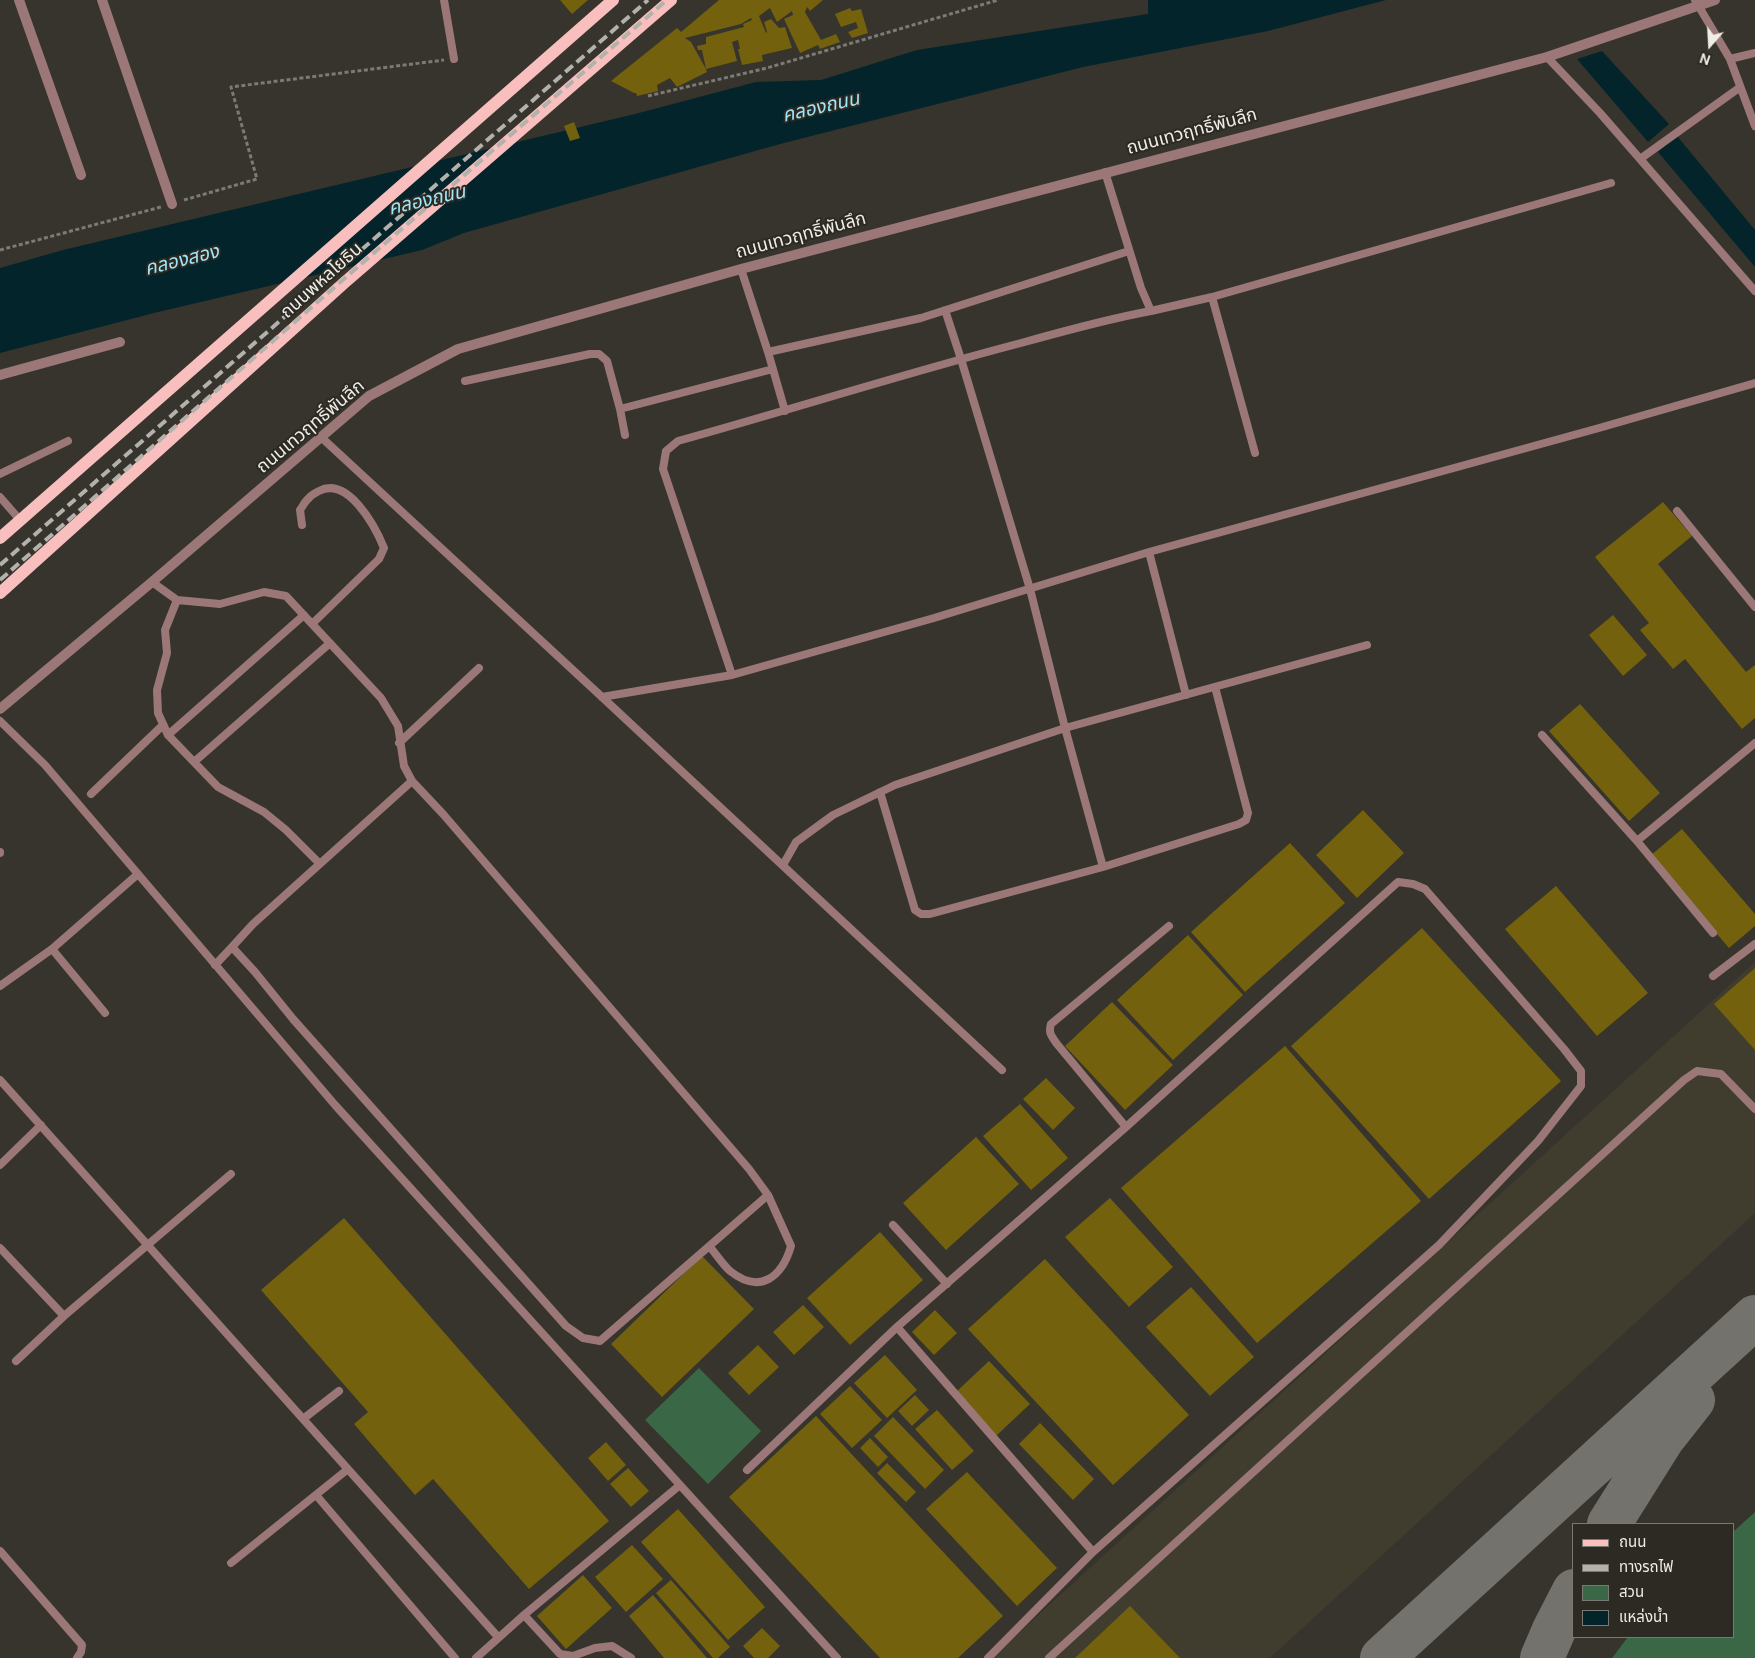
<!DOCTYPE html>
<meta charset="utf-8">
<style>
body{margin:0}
#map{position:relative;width:1755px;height:1658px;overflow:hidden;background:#36342c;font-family:"DM Sans","Noto Sans Thai",sans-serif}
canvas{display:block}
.legend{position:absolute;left:1572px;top:1523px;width:162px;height:115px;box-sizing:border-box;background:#2c2a23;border:1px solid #7a7872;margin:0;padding:6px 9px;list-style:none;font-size:15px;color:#eeede8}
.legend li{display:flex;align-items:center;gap:10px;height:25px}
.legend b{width:25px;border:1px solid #7a7872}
.north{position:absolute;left:1685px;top:20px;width:50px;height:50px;-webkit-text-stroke:4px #2c2a23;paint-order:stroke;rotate:199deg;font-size:14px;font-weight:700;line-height:20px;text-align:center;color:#eeede8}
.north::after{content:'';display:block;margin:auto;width:18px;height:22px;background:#eeede8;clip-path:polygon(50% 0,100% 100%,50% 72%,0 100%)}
</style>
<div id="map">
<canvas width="1755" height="1658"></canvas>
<ul class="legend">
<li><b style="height:6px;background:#f9bfbe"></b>ถนน</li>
<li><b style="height:6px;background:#b3b1ab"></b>ทางรถไฟ</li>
<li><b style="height:14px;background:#3a6846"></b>สวน</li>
<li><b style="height:14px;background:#04242b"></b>แหล่งน้ำ</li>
</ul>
<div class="north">N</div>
</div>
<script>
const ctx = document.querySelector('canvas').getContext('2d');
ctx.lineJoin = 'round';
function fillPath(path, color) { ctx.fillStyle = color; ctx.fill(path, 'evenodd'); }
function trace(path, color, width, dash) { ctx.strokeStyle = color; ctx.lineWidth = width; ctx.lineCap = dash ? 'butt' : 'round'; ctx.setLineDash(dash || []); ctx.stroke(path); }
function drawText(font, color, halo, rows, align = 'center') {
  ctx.font = font + ' "DM Sans","Noto Sans Thai",sans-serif'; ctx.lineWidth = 4; ctx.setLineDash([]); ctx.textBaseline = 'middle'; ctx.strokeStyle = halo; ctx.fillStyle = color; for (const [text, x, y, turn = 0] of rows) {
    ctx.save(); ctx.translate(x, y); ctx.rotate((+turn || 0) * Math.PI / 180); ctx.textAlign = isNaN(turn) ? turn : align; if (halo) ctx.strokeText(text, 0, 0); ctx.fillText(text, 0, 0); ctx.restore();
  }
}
fillPath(new Path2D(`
 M 1755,962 L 1755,1213 L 1270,1658 L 991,1658 Z`), '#403d2f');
fillPath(new Path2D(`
 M 699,1368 L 761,1431 L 708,1484 L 645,1420 Z
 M 1755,1512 L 1755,1658 L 1612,1658 L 1628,1637 L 1734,1637 L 1734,1531 Z`), '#3a6846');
fillPath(new Path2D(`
 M 1148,0 L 1386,0 L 1268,31 L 1083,67 L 780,144 L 464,233 L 422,250 L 158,312 L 0,353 L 0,268 L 63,250 L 635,114 L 756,82 L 821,80 L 917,50 L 1148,14 Z
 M 1602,51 L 1669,124 L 1648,142 L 1577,59 Z
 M 1677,136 L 1755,230 L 1755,267 L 1658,152 Z`), '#04242b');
trace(new Path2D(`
 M 1609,1524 L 1663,1438 L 1693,1400
 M 1382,1658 L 1755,1317
 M 1542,1658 L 1554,1630 L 1574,1591`), '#74726c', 44);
fillPath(new Path2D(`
 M 560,0 L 588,0 L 572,14 Z
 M 719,0 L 823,0 L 810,11 L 807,7 L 805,12 L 821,40 L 836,34 L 840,42 L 820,49 L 818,45 L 800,53 L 784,19 L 793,15 L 792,11 L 777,22 L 770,8 L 759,16 L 766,33 L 767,32 L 764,22 L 771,19 L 779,28 L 785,27 L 792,48 L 762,55 L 763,61 L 742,65 L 738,49 L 740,49 L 738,40 L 732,42 L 737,61 L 706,69 L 707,72 L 677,87 L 670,78 L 657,85 L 658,91 L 637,96 L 636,93 L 634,93 L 611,81 L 677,28 L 681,32 ZM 751,18 L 752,20 L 743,24 L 744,27 L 706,37 L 706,44 L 697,46 L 698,50 L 702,50 L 706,69 L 691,42 L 685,38 L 741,24 Z
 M 850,8 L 852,11 L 861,9 L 868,33 L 852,38 L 848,32 L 858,28 L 856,22 L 841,27 L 835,14 Z
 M 574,122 L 580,138 L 570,141 L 564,126 Z
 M 1663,502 L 1692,536 L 1658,564 L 1746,672 L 1755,665 L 1755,718 L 1742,729 L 1685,659 L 1673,669 L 1640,630 L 1649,623 L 1595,557 Z
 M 1613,615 L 1647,655 L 1623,676 L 1589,635 Z
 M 1580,704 L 1660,793 L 1629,821 L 1549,731 Z
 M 1363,810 L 1404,853 L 1357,898 L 1316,855 Z
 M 1682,829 L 1755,914 L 1755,926 L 1729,948 L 1650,856 Z
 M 1290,843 L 1345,903 L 1245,992 L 1191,932 Z
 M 1556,886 L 1648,993 L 1597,1036 L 1505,929 Z
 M 1422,928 L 1561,1081 L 1429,1199 L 1291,1046 Z
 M 1188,935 L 1243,995 L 1173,1060 L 1117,1000 Z
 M 1755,968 L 1755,1050 L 1714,1004 Z
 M 1112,1002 L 1173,1065 L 1125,1110 L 1065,1046 Z
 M 1285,1046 L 1421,1201 L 1257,1343 L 1121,1188 Z
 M 1046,1078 L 1075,1108 L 1053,1130 L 1023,1099 Z
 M 1020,1104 L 1068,1158 L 1031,1190 L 983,1136 Z
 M 976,1137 L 1019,1184 L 946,1250 L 903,1203 Z
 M 1110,1198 L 1173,1267 L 1129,1307 L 1065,1237 Z
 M 344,1218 L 609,1521 L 529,1589 L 433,1479 L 415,1495 L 354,1424 L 368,1412 L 261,1290 Z
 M 880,1232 L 923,1280 L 850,1345 L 807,1298 Z
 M 702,1256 L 754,1309 L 662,1397 L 611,1344 Z
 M 1045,1259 L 1189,1415 L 1113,1485 L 968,1329 Z
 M 1191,1287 L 1254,1357 L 1210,1396 L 1146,1327 Z
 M 803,1305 L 824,1327 L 794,1355 L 773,1332 Z
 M 935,1310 L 957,1333 L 934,1355 L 912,1332 Z
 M 758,1345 L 779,1367 L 749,1395 L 728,1373 Z
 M 885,1355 L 917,1390 L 887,1418 L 854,1383 Z
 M 989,1361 L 1030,1404 L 996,1436 L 955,1393 Z
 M 850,1386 L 882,1420 L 852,1448 L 820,1414 Z
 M 915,1395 L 929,1410 L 912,1426 L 898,1411 Z
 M 937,1410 L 974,1451 L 952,1470 L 915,1429 Z
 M 816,1416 L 1003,1616 L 958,1658 L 880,1658 L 729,1497 Z
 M 893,1417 L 944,1470 L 925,1489 L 874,1436 Z
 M 1040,1423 L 1094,1479 L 1073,1500 L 1019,1444 Z
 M 870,1438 L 888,1457 L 878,1467 L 860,1448 Z
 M 606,1442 L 626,1465 L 608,1481 L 588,1458 Z
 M 887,1463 L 916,1492 L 906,1502 L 877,1473 Z
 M 628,1468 L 649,1491 L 631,1507 L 610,1484 Z
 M 967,1472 L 1057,1568 L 1017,1606 L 926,1509 Z
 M 678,1509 L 765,1607 L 728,1640 L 641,1542 Z
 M 632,1545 L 663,1579 L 626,1612 L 595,1577 Z
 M 583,1575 L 612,1608 L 566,1649 L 537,1616 Z
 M 671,1580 L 730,1647 L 718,1658 L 713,1658 L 656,1593 Z
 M 653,1595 L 707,1658 L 664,1658 L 629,1616 Z
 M 1130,1606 L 1180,1658 L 1075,1658 Z
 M 762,1628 L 780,1646 L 768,1658 L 754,1658 L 743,1646 Z`), '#73610d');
trace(new Path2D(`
 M 648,96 L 767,68 L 998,0
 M 184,200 L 257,179 L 231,87 L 444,60
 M 0,250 L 161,207`), '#7c7a74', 3, [4, 2.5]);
trace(new Path2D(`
 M 444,0 L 454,59
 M 1695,0 L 1730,59 L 1755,126
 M 1547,57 L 1600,113 L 1755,291
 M 1730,59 L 1755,53
 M 1640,159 L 1739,88
 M 741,269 L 768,352
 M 1212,297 L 1255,453
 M 945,310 L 961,359 L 1030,589 L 1065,728 L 1103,867
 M 1151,311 L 1212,297 L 1611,183
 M 465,381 L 590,354 L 599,354 L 607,361 L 620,409 L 773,369
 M 620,409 L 625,435
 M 785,411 L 768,352 L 921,318 L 1129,251
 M 322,438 L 602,697 L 1002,1070
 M 0,474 L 68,441
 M 0,497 L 20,520
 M 1677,511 L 1755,607
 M 302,525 L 300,510 C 303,506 305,501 309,498 C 311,495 315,493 319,491 C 348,476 375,526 384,548 L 379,559 L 312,624
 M 1149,552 L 1186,695
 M 152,582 L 177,600 L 220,604 L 264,592 L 286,596 L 381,698 L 398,726 L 404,766 L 412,781 L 443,814 L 749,1169 L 768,1195 L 600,1341 L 583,1338 L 566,1326 L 293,1019 L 255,972 L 232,947 L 253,924 L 412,781
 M 177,600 L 165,630 L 167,653 L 157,690 L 158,713 L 168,735 L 218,787 L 264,812 L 286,830 L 320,864
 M 732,675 L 663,469 L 666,451 L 678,441 C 793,409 906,373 1021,343 C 1064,331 1107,319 1151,311 L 1141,288 L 1105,172
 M 602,697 L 732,675 L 934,618 L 1149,552 L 1599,428 L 1755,383
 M 0,721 L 45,765 L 335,1105 L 837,1658
 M 168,735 L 304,615
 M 1542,735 L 1637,841 L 1713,933
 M 399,743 L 479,668
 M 194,762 L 330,643
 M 880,792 L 915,910 L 921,914 L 930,914 L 1103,867 L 1239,824 L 1246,820 L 1248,813 L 1215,687
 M 91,794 L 163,725
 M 1637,841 L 1755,743
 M 0,852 L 0,853
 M 783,865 L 796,842 L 833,815 L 895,785 L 1065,728 L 1367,645
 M 52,949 L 105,1013
 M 215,965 L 232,947
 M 1713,976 L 1755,944
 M 0,986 L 52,949 L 138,874
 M 0,1080 L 498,1637
 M 1126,1127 L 1057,1044 C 1052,1037 1048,1033 1051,1024 L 1169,926
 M 0,1165 L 41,1125
 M 893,1225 L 947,1284
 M 710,1247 C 716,1254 723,1265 730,1271 C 760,1295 782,1277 791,1246 L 768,1195
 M 0,1248 L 64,1316
 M 16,1361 L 64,1316 L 231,1174
 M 303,1419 L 339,1391
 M 747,1470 L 897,1327
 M 316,1495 L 455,1658
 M 0,1551 L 82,1645 L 81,1652 L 77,1658
 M 231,1563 L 348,1469
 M 524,1615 L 560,1654 L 573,1656 L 595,1648 L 612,1646 L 631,1658
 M 476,1658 L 524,1615 L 680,1485
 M 988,1658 L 1093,1552 L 1439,1245 L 1538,1141 L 1581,1086 L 1581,1071 L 1564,1049 L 1425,889 L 1413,884 L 1398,882 L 1126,1127 L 897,1327 L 1093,1552
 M 1049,1658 L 1684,1080 L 1697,1071 L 1721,1074 L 1755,1109`), '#9b7877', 8);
trace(new Path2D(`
 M 19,0 L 81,175
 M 102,0 L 172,204
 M 0,375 L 120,342
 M 0,709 L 152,582 L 369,396 L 458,349 L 741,269 L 1547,57 L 1715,0`), '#9b7877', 10);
trace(new Path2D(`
 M 0,538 L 613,0
 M 0,593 L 344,283 L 671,0`), '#f9bfbe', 12);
trace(new Path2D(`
 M 0,565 L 648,0
 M 0,580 L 353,271 L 667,0`), '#b3b1ab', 4, [10, 5]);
drawText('18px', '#eeede8', '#2c2a23', [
 ["ถนนเทวฤทธิ์พันลึก",1192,132,-15],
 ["ถนนเทวฤทธิ์พันลึก",801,236,-15],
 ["ถนนพหลโยธิน",322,281,-42],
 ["ถนนเทวฤทธิ์พันลึก",311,427,-40]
]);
drawText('italic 19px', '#9fe7fb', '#2c2a23', [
 ["คลองถนน",821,108,-13],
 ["คลองถนน",427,201,-13],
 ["คลองสอง",182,261,-14]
]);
</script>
